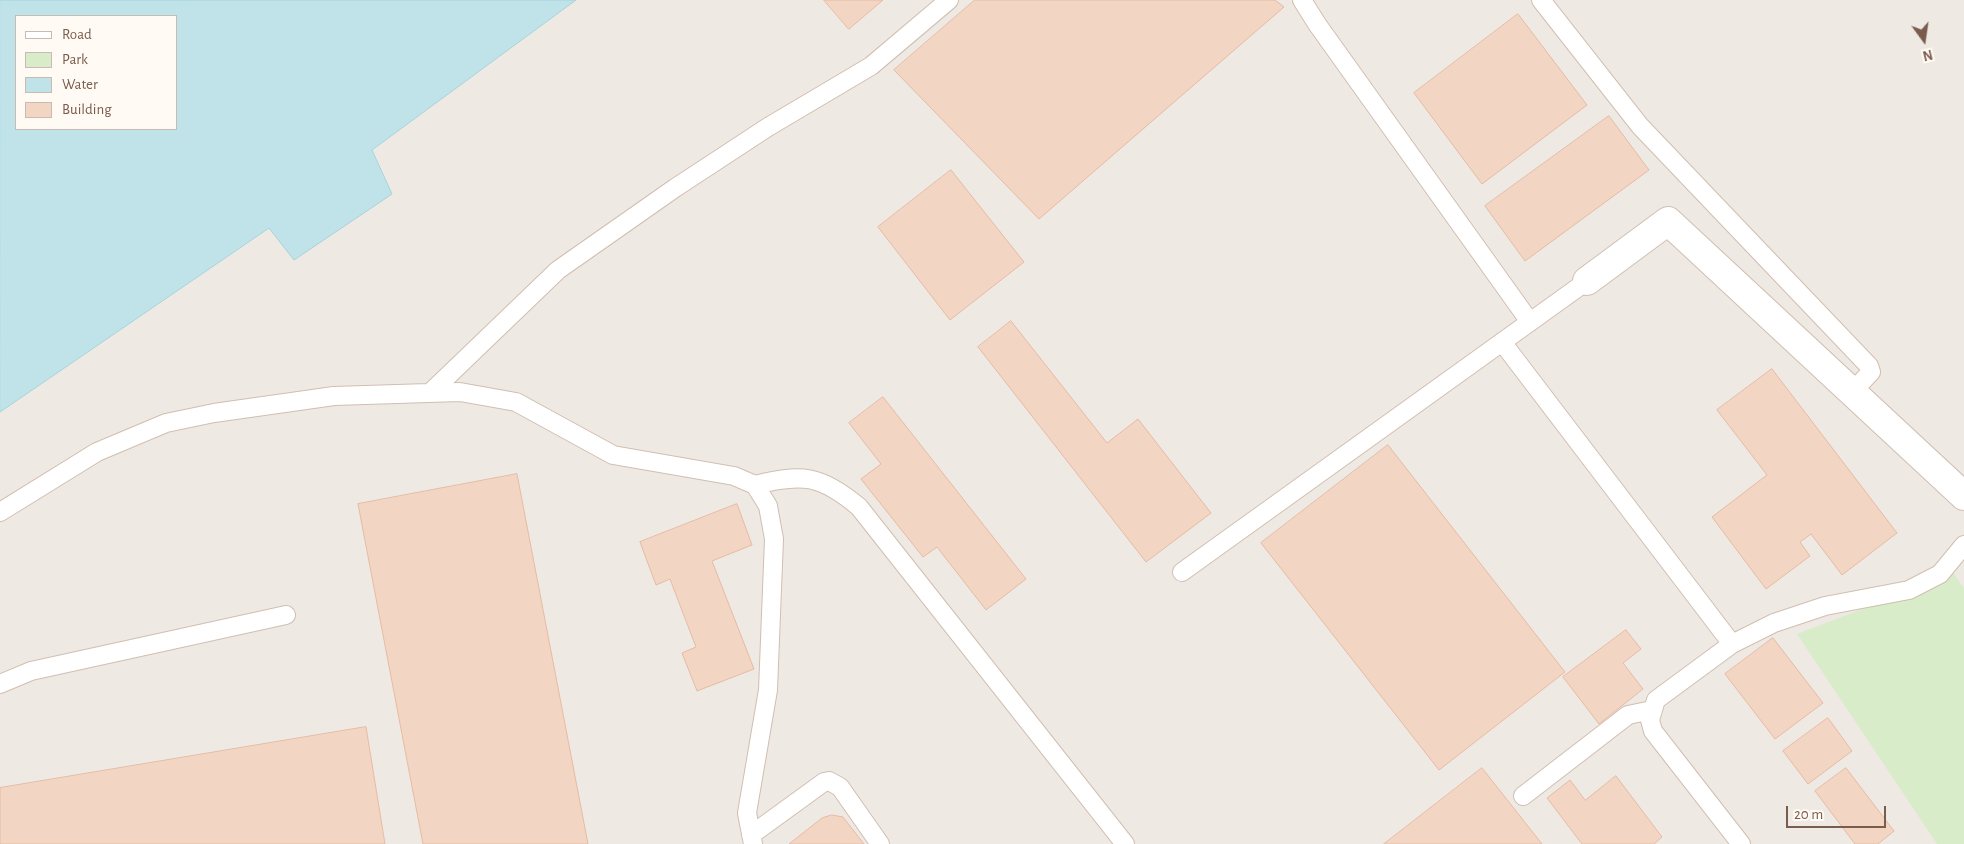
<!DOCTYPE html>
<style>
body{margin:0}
#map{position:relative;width:1964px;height:844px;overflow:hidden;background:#fdf6ec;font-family:"Alegreya Sans",sans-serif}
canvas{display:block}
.legend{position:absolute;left:15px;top:15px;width:162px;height:115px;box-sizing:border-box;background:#fffaf3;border:1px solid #cabbb1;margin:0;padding:6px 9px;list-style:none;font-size:15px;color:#7a5c4d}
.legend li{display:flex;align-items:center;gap:10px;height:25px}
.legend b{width:25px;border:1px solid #cabbb1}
.north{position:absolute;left:1899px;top:15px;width:50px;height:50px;-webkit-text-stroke:4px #fffaf3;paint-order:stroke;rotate:166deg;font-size:14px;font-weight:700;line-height:20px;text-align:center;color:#7a5c4d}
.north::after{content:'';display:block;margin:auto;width:18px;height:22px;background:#7a5c4d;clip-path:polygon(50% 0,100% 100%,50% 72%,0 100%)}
.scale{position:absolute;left:1786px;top:806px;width:100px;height:22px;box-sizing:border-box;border:2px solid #7a5c4d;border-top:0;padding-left:6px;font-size:15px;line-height:18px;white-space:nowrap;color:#7a5c4d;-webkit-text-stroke:4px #fffaf3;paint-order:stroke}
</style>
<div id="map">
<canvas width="1964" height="844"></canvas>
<ul class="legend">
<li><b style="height:6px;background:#fff"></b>Road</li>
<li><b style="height:14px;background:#d8ecc9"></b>Park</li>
<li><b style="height:14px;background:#bfe3e8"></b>Water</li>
<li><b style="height:14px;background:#f3d5c3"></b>Building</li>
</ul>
<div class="north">N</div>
<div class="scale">20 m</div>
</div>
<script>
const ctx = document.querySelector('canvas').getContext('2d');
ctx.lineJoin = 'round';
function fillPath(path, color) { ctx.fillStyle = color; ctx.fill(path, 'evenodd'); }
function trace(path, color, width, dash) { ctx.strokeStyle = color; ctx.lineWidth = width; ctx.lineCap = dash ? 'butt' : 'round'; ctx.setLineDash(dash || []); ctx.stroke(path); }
fillPath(new Path2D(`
 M 576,0 L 1964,0 L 1964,844 L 0,844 L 0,412 L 269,228 L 392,194 L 372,150 Z`), '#efe9e4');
fillPath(new Path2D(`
 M 1954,574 L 1964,588 L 1964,844 L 1937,844 L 1797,634 Z`), '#d8ecc9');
const water = new Path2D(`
 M 0,0 L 576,0 L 372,150 L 392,194 L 294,260 L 269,228 L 0,412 ZM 16,16 L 176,16 L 176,129 L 16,129 Z`);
fillPath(water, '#bfe3e8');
trace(water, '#a5d3da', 1);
const building = new Path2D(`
 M 824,0 L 883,0 L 849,29 Z
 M 975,0 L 1275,0 L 1284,7 L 1039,219 L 894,70 Z
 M 1518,14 L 1587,105 L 1482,184 L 1414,93 Z
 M 1609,116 L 1649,170 L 1525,261 L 1485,206 Z
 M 951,170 L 1024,262 L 950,320 L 878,227 Z
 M 1011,321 L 1107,443 L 1138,419 L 1211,513 L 1146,562 L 978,347 Z
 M 1772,369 L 1897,533 L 1842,575 L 1811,534 L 1800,542 L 1810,556 L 1766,589 L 1712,517 L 1767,475 L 1717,410 Z
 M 883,397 L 1026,579 L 986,610 L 937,547 L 923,557 L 861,479 L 881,464 L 849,423 Z
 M 1388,445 L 1565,672 L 1439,770 L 1261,543 Z
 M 517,474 L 588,844 L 423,844 L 358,504 Z
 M 737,504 L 752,545 L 712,561 L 754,669 L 697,691 L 682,653 L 696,647 L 670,579 L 656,585 L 640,542 Z
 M 1626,630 L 1641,649 L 1623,663 L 1643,689 L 1599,724 L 1563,677 Z
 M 1773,638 L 1823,703 L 1775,739 L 1725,674 Z
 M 1828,718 L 1852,751 L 1808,784 L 1783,751 Z
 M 366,727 L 385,844 L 0,844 L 0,788 Z
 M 1482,768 L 1542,844 L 1384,844 Z
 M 1846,768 L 1894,831 L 1878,844 L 1855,844 L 1815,791 Z
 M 1616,776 L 1662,837 L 1654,844 L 1582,844 L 1547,798 L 1570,780 L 1585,800 Z
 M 832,815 L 843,817 L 864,844 L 789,844 L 822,818 Z`);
fillPath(building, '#f3d5c3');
trace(building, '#e6bba3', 1);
const service = new Path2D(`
 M 1302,0 L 1317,24 L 1530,322
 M 1541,0 L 1640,126 L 1869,366 L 1871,372 L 1852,392
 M 1502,342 L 1732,644
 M 430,393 L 558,270 L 675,188 L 768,127 L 871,66 L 949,0
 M 755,485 C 802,473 821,475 859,507 L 1125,844
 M 0,512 L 97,452 L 166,423 L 214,413 L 334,396 L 460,392 L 516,402 L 613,455 L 734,476 L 755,485 L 768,506 L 774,539 L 768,690 L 747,813 L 753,844
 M 1182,572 L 1587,281
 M 0,684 L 31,671 L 286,615
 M 1523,796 L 1628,715 L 1652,710
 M 751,835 L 824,782 L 829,781 L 840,787 L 880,844
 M 1741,844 L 1653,731 L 1650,720 L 1656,700 L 1732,644 L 1774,623 L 1825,606 L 1909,590 L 1940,574 L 1964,545`);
const minor = new Path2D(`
 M 1587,281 L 1668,221 L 1964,496`);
trace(service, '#d1beb0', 20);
trace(minor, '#d1beb0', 30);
trace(service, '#fff', 18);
trace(minor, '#fff', 28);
</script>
